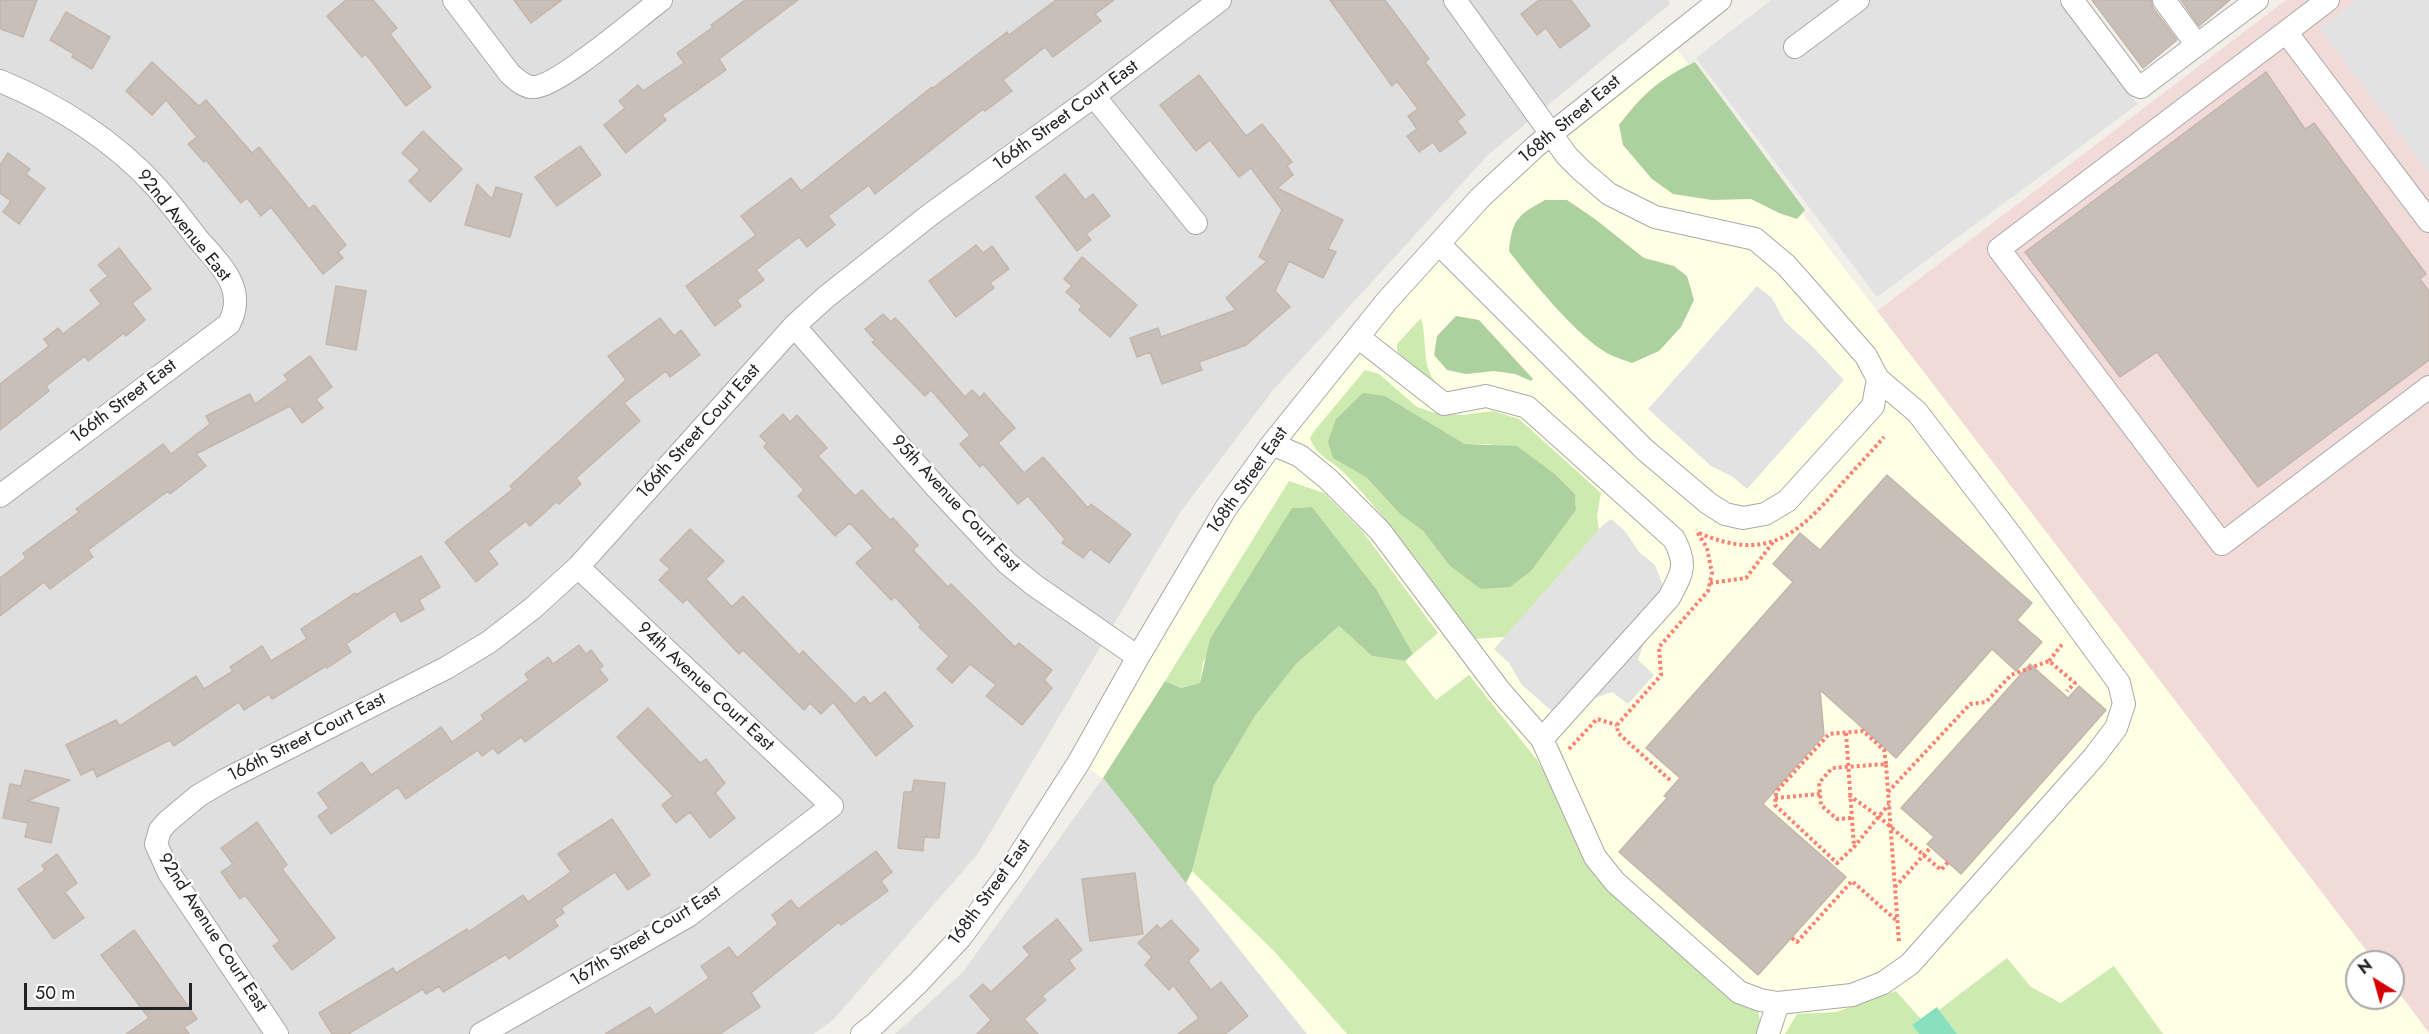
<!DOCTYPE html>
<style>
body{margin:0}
#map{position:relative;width:2429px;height:1034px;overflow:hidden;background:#f2efe9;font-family:Jost,sans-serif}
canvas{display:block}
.north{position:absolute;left:2345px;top:950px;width:60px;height:60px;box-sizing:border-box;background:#fff;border:2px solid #a7a7a7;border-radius:50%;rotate:323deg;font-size:16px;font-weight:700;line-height:24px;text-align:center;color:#222}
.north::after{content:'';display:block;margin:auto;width:21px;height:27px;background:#d40000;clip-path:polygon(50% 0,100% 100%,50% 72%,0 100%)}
.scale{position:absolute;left:24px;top:983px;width:168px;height:27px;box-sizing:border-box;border:3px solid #222;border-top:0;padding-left:8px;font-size:18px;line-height:21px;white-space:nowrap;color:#222;-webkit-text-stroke:4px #fff;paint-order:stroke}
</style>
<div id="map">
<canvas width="2429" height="1034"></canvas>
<div class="north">N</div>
<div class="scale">50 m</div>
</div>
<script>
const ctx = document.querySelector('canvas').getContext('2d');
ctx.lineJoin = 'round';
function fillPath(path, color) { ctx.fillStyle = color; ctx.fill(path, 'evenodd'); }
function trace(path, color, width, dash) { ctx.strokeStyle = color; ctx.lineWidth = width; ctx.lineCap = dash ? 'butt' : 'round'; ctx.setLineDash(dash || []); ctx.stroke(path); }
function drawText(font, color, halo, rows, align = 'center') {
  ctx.font = font + ' Jost,sans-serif'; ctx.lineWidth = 5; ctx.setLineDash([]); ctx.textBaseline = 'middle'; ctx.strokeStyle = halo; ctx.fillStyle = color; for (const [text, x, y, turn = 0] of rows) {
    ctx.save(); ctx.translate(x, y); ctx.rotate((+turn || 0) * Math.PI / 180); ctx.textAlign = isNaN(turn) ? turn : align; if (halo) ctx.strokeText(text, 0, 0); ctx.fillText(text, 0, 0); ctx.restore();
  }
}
fillPath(new Path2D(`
 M 0,0 L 1668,0 L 1670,4 L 1488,155 L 1274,389 L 1181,511 L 977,855 L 833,1020 L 814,1034 L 0,1034 Z
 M 1103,778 L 1307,1034 L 895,1034 L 963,972 Z`), '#e0dfdf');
fillPath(new Path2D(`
 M 2286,0 L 2429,0 L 2429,1032 L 2393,985 L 2393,962 L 2375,962 L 1877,311 Z`), '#f2dad9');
fillPath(new Path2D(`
 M 1669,39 L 2375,962 L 2357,962 L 2357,998 L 2393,998 L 2393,985 L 2429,1034 L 1307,1034 L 1103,778 L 1079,762 L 1199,551 L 1480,198 Z`), '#ffffe5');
fillPath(new Path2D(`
 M 1421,318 C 1428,341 1420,371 1440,386 L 1425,379 L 1397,351 L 1397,344 Z
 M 1365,370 L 1379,374 L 1417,407 L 1435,413 L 1463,415 L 1493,411 L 1519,419 L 1601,493 L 1597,516 L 1599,530 L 1505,637 L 1474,639 C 1434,583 1394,526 1347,476 C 1334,461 1317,458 1310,438 L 1315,430 ZM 1385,396 L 1465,444 L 1491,444 L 1556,475 L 1575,494 L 1576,510 L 1449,565 L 1423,531 L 1400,514 L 1366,477 Z
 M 1289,481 L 1324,493 L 1363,532 L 1438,633 L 1413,654 L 1377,590 L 1312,507 L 1293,508 L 1203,662 L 1200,683 L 1181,688 L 1165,681 Z
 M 1339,626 L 1372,656 L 1405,661 L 1436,700 L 1469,675 L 1537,760 L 1548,779 L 1572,835 L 1596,878 L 1710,982 L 1749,1009 L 1758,1009 L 1760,1022 L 1757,1034 L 1347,1034 L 1274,951 L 1192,871 L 1214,785 L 1255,716 L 1296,664 Z
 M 2007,958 L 2031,987 L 2061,1003 L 2114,966 L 2163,1034 L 1957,1034 L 1939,1010 Z
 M 1896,991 L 1921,1019 L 1912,1025 L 1919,1034 L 1785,1034 L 1797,1014 L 1836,1012 Z`), '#cdebb0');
fillPath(new Path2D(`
 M 1695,62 L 1805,210 L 1797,219 L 1779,213 L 1751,199 L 1712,200 L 1673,194 L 1652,179 L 1623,145 L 1619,125 C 1642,95 1660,78 1695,62 Z
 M 1545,200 L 1567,200 L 1595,219 L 1644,258 L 1674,266 L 1687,276 L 1694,300 L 1681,327 L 1659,351 L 1632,363 C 1622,359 1610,356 1602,350 C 1572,330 1531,280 1509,251 C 1512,219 1518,215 1545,200 Z
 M 1456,316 L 1479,320 L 1533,379 L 1531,381 L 1515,374 L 1494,371 L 1466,374 L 1447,370 L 1434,355 L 1437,336 Z
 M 1363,393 L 1385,396 L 1465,444 L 1517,446 L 1556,475 L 1575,494 L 1576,510 L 1531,571 L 1510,587 L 1481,589 L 1449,565 L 1423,531 L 1400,514 L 1366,477 L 1333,458 L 1328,442 L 1336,419 Z
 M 1312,507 L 1377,590 L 1413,654 L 1405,661 L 1372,656 L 1339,626 L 1296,664 L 1255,716 L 1214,785 L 1192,871 L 1186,883 L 1103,778 L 1165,681 L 1181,688 L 1200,683 L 1210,639 L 1292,508 Z`), '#add19e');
fillPath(new Path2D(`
 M 1937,1007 L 1939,1010 L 1957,1034 L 1919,1034 L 1912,1025 Z`), '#88e0be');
fillPath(new Path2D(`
 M 1771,0 L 2058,0 L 2138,104 L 1877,297 L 1696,58 Z
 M 2356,0 L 2429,0 L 2429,173 L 2319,28 Z
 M 1757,286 L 1772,298 L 1785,322 L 1814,348 L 1844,380 L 1747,489 L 1733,477 L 1711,466 L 1648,409 Z
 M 1611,519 L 1625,531 L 1639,552 L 1655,565 L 1663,586 L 1638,660 L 1654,675 L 1628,704 L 1612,692 L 1553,712 L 1522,685 L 1509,663 L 1494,649 L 1603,525 Z`), '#e2e2e2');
const building = new Path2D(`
 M 0,0 L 37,0 L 23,37 L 0,29 Z
 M 346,0 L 373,0 L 397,28 L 390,34 L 431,87 L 406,106 L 366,54 L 362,57 L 327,16 Z
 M 514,0 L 562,0 L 531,23 Z
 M 745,0 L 798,0 L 719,59 L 726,70 L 662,115 L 666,120 L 626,153 L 604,125 L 625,108 L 619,101 L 638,85 L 643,91 L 684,63 L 677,53 L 713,27 L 711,25 Z
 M 1056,0 L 1114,0 L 1095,14 L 1101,21 L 1053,57 L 1045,47 L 1003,80 L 1012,91 L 985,111 L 983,109 L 875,194 L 869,185 L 828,216 L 835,225 L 807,247 L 799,237 L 756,270 L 764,280 L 737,300 L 741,306 L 715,326 L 686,286 L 756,235 L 741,216 L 791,178 L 801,191 L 932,87 L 933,88 L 1007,32 L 1009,35 Z
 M 1330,0 L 1385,0 L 1429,59 L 1425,62 L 1465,115 L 1457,121 L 1466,133 L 1440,152 L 1433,142 L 1419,152 L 1407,136 L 1417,129 L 1408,116 L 1418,109 L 1397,81 L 1392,86 Z
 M 1539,0 L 1571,0 L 1590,26 L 1560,48 L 1546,28 L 1537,35 L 1521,14 Z
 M 2092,0 L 2151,0 L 2153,8 L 2177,40 L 2143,68 Z
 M 2181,0 L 2230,0 L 2199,26 Z
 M 66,12 L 110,37 L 92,69 L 72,57 L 74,54 L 50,40 Z
 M 152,62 L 199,106 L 206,100 L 252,153 L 259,147 L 309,209 L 314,205 L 346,245 L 338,252 L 343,258 L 323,274 L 271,207 L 261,216 L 247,198 L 241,203 L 206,160 L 204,162 L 188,144 L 197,137 L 166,100 L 152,115 L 126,91 Z
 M 2266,72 L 2305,129 L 2314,123 L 2426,274 L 2420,279 L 2429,291 L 2429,360 L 2258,487 L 2157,352 L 2120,377 L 2025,252 Z
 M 1199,75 L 1246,136 L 1262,124 L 1292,162 L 1287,166 L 1293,175 L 1277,188 L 1343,220 L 1328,249 L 1336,252 L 1323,278 L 1289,261 L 1275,291 L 1290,307 L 1246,345 L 1199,362 L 1202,370 L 1162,384 L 1150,352 L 1137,357 L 1130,338 L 1158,328 L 1161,337 L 1236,310 L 1226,298 L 1267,261 L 1259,257 L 1282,210 L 1251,168 L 1239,177 L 1210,140 L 1196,151 L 1160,105 Z
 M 423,131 L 462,169 L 430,202 L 409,181 L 420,170 L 402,153 Z
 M 580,146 L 601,175 L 557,206 L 535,177 Z
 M 8,153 L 30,169 L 26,174 L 45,188 L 19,224 L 3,212 L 11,201 L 0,193 L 0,165 Z
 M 1065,174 L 1085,200 L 1093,194 L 1110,216 L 1086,234 L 1091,240 L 1077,251 L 1036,197 Z
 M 477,184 L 492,199 L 496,187 L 522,194 L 510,237 L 465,225 Z
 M 976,245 L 983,253 L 992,246 L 1009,269 L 990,283 L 994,288 L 956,317 L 929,281 Z
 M 119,248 L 151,289 L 132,303 L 145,320 L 126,336 L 124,333 L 88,361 L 85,356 L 46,386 L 49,391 L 0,430 L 0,384 L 49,346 L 44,339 L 58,328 L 63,334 L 101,304 L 90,290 L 108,276 L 98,265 Z
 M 1082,257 L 1137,305 L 1110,337 L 1079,310 L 1082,306 L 1066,292 L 1072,286 L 1064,279 Z
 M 336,286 L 366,291 L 356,350 L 326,344 Z
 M 883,314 L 891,322 L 895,318 L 904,327 L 965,397 L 972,390 L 980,398 L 984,393 L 1015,428 L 998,443 L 1024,473 L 1043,457 L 1088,508 L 1091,504 L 1131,534 L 1109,563 L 1090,549 L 1083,558 L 1062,543 L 1065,539 L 1028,496 L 1018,504 L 983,464 L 980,467 L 960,444 L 970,435 L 931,390 L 925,396 L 872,342 L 875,340 L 865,329 Z
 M 660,318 L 674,336 L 681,330 L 700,355 L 670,377 L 666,371 L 624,403 L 640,421 L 576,478 L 581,484 L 559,504 L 556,502 L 530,526 L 526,521 L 488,551 L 498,564 L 476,582 L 445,542 L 513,489 L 510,486 L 626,380 L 608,356 Z
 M 310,356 L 332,387 L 316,399 L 323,408 L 302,423 L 290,406 L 196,454 L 206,466 L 170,494 L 168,491 L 88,550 L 93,557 L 50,589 L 44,582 L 0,616 L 0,578 L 26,558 L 23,553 L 79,512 L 76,509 L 163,444 L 171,454 L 210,424 L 206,416 L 250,394 L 255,404 L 288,380 L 284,375 Z
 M 783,414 L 790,422 L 797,415 L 827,448 L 818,456 L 855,496 L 862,490 L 890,520 L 893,518 L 918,545 L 913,550 L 948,587 L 951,584 L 1015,647 L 1019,643 L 1052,670 L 1044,680 L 1052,688 L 1022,725 L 986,696 L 996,685 L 970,664 L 952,683 L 937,669 L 949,656 L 919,627 L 921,625 L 895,597 L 891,600 L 856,563 L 873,548 L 850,523 L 835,536 L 798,496 L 804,490 L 764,447 L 767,443 L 760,436 Z
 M 1887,475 L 2032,603 L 2017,620 L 2042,642 L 2016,671 L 1992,649 L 1896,758 L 1820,690 L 1824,735 L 1763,804 L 1846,877 L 1758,975 L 1619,852 L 1667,798 L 1664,796 L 1680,778 L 1646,748 L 1793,582 L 1773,564 L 1800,533 L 1820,550 Z
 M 690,529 L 724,561 L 706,579 L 732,607 L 743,596 L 799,655 L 803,651 L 855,704 L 864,696 L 870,704 L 885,692 L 913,726 L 876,756 L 833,702 L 821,714 L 810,703 L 804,710 L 743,650 L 739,654 L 687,599 L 683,603 L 659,580 L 670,569 L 660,560 Z
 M 421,556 L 440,587 L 419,600 L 424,609 L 401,622 L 395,611 L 346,644 L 351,652 L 327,668 L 326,666 L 272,699 L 269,694 L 244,710 L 239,702 L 174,746 L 170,740 L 97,777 L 93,769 L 81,775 L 66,745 L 116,720 L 120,726 L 196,676 L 204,689 L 233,671 L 230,667 L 262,646 L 271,661 L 307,639 L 301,629 L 355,593 L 356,595 Z
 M 579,645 L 586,654 L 591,650 L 603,666 L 599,669 L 608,680 L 525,742 L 521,737 L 498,754 L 493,748 L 482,756 L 478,750 L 406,799 L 398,787 L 331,834 L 318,816 L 329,808 L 318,793 L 362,762 L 371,775 L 441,727 L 452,742 L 484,719 L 481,715 L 529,680 L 525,674 L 548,657 L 553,664 Z
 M 2030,664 L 2068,698 L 2079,686 L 2106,710 L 1961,874 L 1927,844 L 1934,837 L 1901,808 Z
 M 648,708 L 700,763 L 706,759 L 725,783 L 715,793 L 735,818 L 710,838 L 690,812 L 676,823 L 662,805 L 673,796 L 617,737 Z
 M 25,770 L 70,780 L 28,801 L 59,808 L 51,843 L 25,837 L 28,823 L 3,818 L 10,784 L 21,786 Z
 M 914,780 L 945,783 L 939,838 L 924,837 L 923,851 L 898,848 L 904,792 L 912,792 Z
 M 612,819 L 650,875 L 628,890 L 615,872 L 561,908 L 564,913 L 554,920 L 558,926 L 509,959 L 506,954 L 443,992 L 439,986 L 426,994 L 423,989 L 348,1034 L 332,1034 L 319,1013 L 393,968 L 396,973 L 467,929 L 468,932 L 523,895 L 528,902 L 571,872 L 558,854 Z
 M 257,822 L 287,865 L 282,869 L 335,938 L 292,970 L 273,946 L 280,941 L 245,895 L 240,899 L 221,872 L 233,864 L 221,848 Z
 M 876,851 L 892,872 L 881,881 L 888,891 L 841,925 L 839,922 L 751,993 L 760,1007 L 720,1034 L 605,1034 L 650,1007 L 655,1015 L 709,978 L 701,966 L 729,947 L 737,958 L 778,924 L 772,915 L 791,900 L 798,909 Z
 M 57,854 L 77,883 L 65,892 L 84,918 L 54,939 L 18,889 L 45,870 L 42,865 Z
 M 1135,873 L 1143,934 L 1090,941 L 1082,879 Z
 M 1057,919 L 1082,950 L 1069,960 L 1075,969 L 1042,996 L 1046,1000 L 1024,1019 L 1038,1034 L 977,1034 L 991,1020 L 970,996 L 983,984 L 991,992 L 1030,955 L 1023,947 Z
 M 1171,920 L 1199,950 L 1188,961 L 1211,990 L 1221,982 L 1248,1016 L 1225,1034 L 1178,1034 L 1199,1018 L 1173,985 L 1169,990 L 1145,965 L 1152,957 L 1138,943 L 1157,925 L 1161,929 Z
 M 134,930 L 197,1019 L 184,1027 L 189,1034 L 126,1034 L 149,1018 L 101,955 Z`);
fillPath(building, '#c7bfb8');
trace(building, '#c4b6ab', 1.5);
const minor = new Path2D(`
 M 454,0 L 510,74 C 517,80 525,88 534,87 C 558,87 638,17 661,0
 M 2072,0 L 2136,85 L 2141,87 L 2257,0
 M 2164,0 L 2197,45
 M 2328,0 L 2286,32 L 2429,221
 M 2286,32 L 1999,249 L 2222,544 L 2429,387
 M 1795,47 L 1858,0
 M 0,81 C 58,105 115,141 157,188 C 171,204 184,221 197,238 C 219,264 248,288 229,324 L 0,496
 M 1094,96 L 1196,223
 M 1439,244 L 1645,450 L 1708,503 L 1725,514 L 1743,518 L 1765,514 L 1787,501 L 1873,406 L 1878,379 L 1866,356 L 1802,283 L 1786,265 L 1755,239 L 1655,217 L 1609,194 L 1581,170 L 1567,156 L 1455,0
 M 794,326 L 935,486 L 1007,563 L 1034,585 L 1138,657
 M 1272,444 L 1300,456 L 1328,479 L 1380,531 L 1500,691 L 1542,739 L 1669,598 C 1682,573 1688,566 1674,539 L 1527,407 L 1486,396 L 1444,404 L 1358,337
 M 1542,739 L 1595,857 L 1615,882 L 1739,992 L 1760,1000 L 1778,1003 L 1852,995 L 1883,983 L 1910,964 L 2094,757 L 2116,728 L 2124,704 L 2119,683 L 2010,534 L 1917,412 L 1878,379
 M 277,1034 L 169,873 L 156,844 L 160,830 L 167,822 L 198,796 L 225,780 L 446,668 L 489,642 L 533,608 L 578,567 L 794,326 L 826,297 L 931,214 L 1094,96 L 1220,0
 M 481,1034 L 688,916 L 832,806 L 578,567
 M 862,1034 L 875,1024 L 918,983 L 961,937 L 1010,870 L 1079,762 L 1138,657 L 1226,508 L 1272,444 L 1386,302 L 1480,198 L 1536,146 L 1720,0
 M 1768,1034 L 1778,1003`);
trace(minor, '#a9a9a9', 24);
trace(new Path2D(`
 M 1699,533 C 1765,561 1795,538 1838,488 C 1853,471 1869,454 1884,437
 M 1710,583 L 1746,578 L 1774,541
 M 2049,661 L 2063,643
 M 1846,733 L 1854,847
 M 1569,749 L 1597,719 L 1617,725
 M 1886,764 L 1884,750 L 1863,731 L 1829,734 L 1776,792 L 1775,805 L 1837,863 L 1854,847 L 1889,804
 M 1670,780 L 1618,733 L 1617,725 L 1661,675 L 1659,647 L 1708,591 L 1712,573 L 1707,548 L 1696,530
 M 1888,792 L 1970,704 L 1986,702 L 2011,675 L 2049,661 L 2075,683 L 2067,691
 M 1849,795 L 1878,816 L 1941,870 L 1948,862
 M 1775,798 L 1820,794
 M 1851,818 L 1837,819 L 1821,805 L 1819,783 L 1832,768 L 1886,764 L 1899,943
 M 1895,887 L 1931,847
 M 1792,938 L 1797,942 L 1852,881 L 1897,921`), '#fa8072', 4, [3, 3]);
trace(minor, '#fff', 22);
drawText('18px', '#222', '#fff', [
 ["166th Street Court East",1066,116,-36],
 ["168th Street East",1570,120,-40],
 ["92nd Avenue East",183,226,51],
 ["166th Street East",124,402,-37],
 ["166th Street Court East",699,432,-48],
 ["168th Street East",1248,481,-55],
 ["95th Avenue Court East",955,504,47],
 ["94th Avenue Court East",705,687,43],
 ["166th Street Court East",307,738,-27],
 ["168th Street East",990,893,-54],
 ["92nd Avenue Court East",212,933,57],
 ["167th Street Court East",646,937,-32]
]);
</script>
